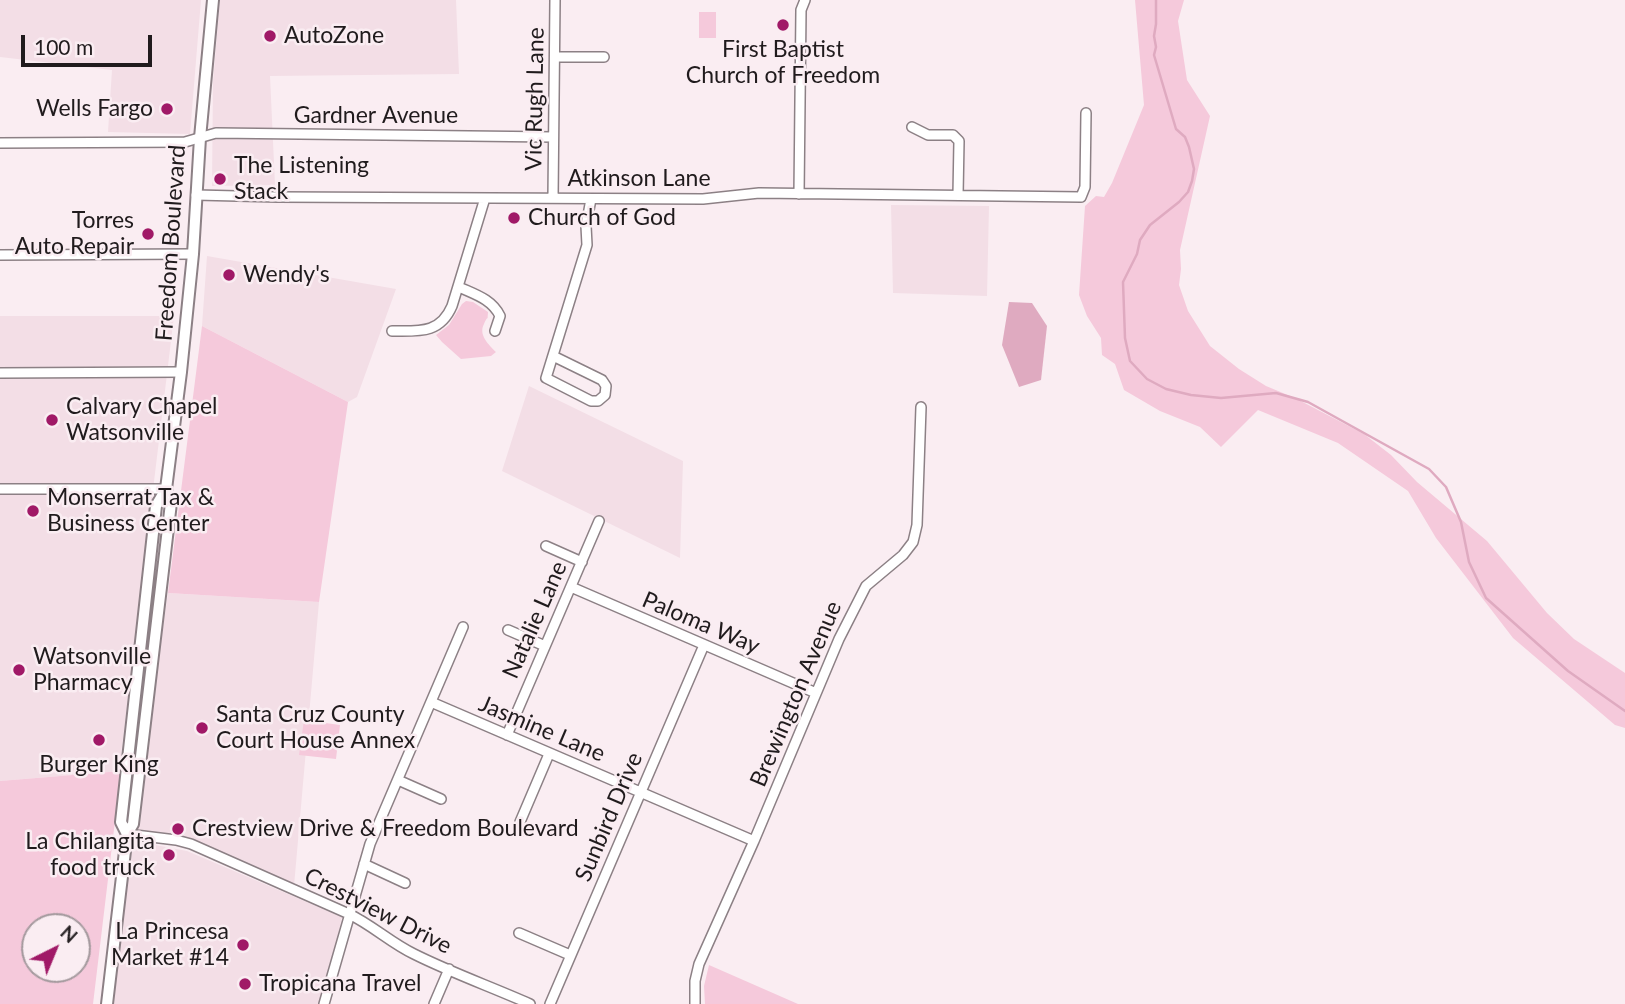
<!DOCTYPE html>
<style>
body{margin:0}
#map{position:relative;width:1625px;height:1004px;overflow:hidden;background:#faedf2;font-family:Lato,sans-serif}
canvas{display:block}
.north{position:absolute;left:21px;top:913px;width:70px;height:70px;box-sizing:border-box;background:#faedf2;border:2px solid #a3999d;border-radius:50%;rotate:43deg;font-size:19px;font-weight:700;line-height:28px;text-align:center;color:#201b1d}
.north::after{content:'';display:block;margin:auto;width:24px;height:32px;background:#a01967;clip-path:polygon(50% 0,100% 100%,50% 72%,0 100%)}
.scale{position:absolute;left:21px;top:35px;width:131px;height:32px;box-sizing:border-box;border:4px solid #201b1d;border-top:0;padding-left:9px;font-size:21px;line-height:24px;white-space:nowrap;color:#201b1d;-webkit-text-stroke:5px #faedf2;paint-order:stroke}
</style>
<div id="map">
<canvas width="1625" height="1004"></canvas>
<div class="north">N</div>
<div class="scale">100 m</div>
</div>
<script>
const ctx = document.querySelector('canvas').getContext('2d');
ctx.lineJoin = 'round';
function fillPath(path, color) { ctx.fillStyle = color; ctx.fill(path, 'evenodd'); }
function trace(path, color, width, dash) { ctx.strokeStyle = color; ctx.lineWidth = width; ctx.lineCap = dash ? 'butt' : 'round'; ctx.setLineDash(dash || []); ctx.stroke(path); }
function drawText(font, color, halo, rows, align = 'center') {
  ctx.font = font + ' Lato,sans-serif'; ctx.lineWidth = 5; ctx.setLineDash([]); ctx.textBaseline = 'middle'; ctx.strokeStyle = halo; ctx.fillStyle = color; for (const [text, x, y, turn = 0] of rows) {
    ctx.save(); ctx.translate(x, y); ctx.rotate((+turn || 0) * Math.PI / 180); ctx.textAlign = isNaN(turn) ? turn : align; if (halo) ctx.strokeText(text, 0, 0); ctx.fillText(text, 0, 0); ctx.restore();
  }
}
fillPath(new Path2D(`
 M 0,0 L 201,0 L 190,134 L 108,132 L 112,70 L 0,57 Z
 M 220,0 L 456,0 L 459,74 L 270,76 L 275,185 L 212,186 L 213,82 Z
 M 891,205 L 989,206 L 987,296 L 893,293 Z
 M 207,256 L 396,289 L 357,397 L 348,402 L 202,326 Z
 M 0,316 L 174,316 L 120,763 L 121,771 L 0,781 Z
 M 529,386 L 683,461 L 680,558 L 502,471 Z
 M 168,593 L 319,602 L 294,886 L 186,837 L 133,835 Z
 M 129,840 L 187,851 L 342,917 L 322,1004 L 114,1004 Z`), '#f3dee6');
fillPath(new Path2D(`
 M 1135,0 L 1184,0 L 1178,21 L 1187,80 L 1210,116 L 1180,250 L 1181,269 L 1179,285 L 1188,311 L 1210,346 L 1239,369 L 1266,386 L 1295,398 L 1364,434 L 1391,455 L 1417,482 L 1487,541 L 1547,613 L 1574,639 L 1625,673 L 1625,728 L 1615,725 L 1513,638 L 1436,538 L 1408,491 L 1338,443 L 1258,410 L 1221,447 L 1200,427 L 1160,411 L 1124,390 L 1115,364 L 1102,355 L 1101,338 L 1087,316 L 1079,295 L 1085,206 L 1096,196 L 1104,197 L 1112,183 L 1144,105 Z
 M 699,12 L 716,12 L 716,38 L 699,38 Z
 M 466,301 L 473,302 L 488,312 C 487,325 489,312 484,324 C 478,335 489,345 496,352 L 491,356 L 461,359 L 442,342 L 436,335 L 449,325 L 462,304 Z
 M 202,326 L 348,402 L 319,602 L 168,593 Z
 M 304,720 L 340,725 L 336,759 L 299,755 Z
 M 121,771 L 93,1004 L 0,1004 L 0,781 ZM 35,927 L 77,927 L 77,969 L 35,969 Z
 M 709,965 L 798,1004 L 705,1004 L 704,986 Z`), '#f5c9db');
fillPath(new Path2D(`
 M 1009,302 L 1032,303 L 1047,326 L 1041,380 L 1019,387 L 1002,345 Z`), '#dfaac0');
trace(new Path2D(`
 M 1156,0 L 1156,24 L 1154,36 L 1156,47 L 1154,55 L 1176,129 L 1185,137 L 1189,147 L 1194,169 L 1192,181 L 1188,192 L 1179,202 L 1150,225 L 1140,240 L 1137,254 L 1123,282 L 1125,338 L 1130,361 L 1147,379 L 1166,389 L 1191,395 L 1221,398 L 1276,393 L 1308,402 L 1429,469 L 1446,487 L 1461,522 L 1469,562 L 1486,598 L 1568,671 L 1625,711`), '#dfaac0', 2.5);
const minor = new Path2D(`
 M 555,57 L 604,57
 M 912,127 L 928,135 L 953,135 L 959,141 L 958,195
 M 0,143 L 185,142 L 216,133 L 553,137
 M 799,194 L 801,10 L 805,0
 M 196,195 L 278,197 L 703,199 L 759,193 L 1081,197 L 1085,187 L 1086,113
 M 553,198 L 555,0
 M 0,255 L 193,254
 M 459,287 C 474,294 492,299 500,316 L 495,331
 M 392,331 C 419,331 440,334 452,306 L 485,198
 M 553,356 L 602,380 L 606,386 L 605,395 L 598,401 L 591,401 L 546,378 L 587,245 L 586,226 L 591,199
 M 0,373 L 181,372
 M 0,489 L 166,489
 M 546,546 L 582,562
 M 571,587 L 816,693
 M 508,630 L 545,646
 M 431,702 L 754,841
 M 507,735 L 599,521
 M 398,780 L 441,799
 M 521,831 L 520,822 L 549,754
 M 127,834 L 176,840 L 191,844 L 349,914 C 372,925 391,943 414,954 C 452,973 492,987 530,1004
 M 364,864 L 405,883
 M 519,933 L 570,955
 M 324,1004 L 370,844 L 463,627
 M 434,1004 L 449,969
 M 550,1004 L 704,645
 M 695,1004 L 695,981 L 699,964 L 754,841 L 839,639 L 866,586 L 903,555 L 913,542 L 917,525 L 921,407`);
const major = new Path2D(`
 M 127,834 L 121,822 L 156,506 L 166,489 L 181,372 L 193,254 L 200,138 L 213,0
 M 107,1004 L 127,834 L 133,824 L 171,503 L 166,489`);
trace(minor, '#8c8085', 12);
trace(major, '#8c8085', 14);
trace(minor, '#fff', 9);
trace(major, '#fff', 10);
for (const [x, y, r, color] of [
 [783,25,7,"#a01967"],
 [270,36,7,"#a01967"],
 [167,109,7,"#a01967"],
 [220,179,7,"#a01967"],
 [514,218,7,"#a01967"],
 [148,234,7,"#a01967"],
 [229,275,7,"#a01967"],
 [52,420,7,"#a01967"],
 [33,511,7,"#a01967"],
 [19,670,7,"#a01967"],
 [202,728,7,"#a01967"],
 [99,740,7,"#a01967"],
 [178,829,7,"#a01967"],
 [169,855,7,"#a01967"],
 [243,945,7,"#a01967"],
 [245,984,7,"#a01967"]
]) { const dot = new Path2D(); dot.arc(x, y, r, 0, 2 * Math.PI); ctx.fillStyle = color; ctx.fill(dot); trace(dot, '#faedf2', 2.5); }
drawText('23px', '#201b1d', '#faedf2', [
 ["AutoZone",284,36],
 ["First Baptist",783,50,"center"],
 ["Church of Freedom",783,76,"center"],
 ["Wells Fargo",153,109,"right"],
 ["The Listening",234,166],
 ["Stack",234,192],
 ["Church of God",528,218],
 ["Torres",134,221,"right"],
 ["Auto Repair",134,247,"right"],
 ["Wendy's",243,275],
 ["Calvary Chapel",66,407],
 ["Watsonville",66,433],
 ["Monserrat Tax &",47,498],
 ["Business Center",47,524],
 ["Watsonville",33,657],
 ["Pharmacy",33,683],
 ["Santa Cruz County",216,715],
 ["Court House Annex",216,741],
 ["Burger King",99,765,"center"],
 ["Crestview Drive & Freedom Boulevard",192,829],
 ["La Chilangita",155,842,"right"],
 ["food truck",155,868,"right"],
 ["La Princesa",229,932,"right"],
 ["Market #14",229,958,"right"],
 ["Tropicana Travel",259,984]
], 'left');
drawText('23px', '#201b1d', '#faedf2', [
 ["Vic Rugh Lane",535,99,-89],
 ["Gardner Avenue",376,116],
 ["Atkinson Lane",639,179],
 ["Freedom Boulevard",171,243,-86],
 ["Natalie Lane",535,620,-66],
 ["Paloma Way",701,623,23],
 ["Brewington Avenue",796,694,-67],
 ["Jasmine Lane",542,729,23],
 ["Sunbird Drive",609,817,-67],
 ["Crestview Drive",378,911,27]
]);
</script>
